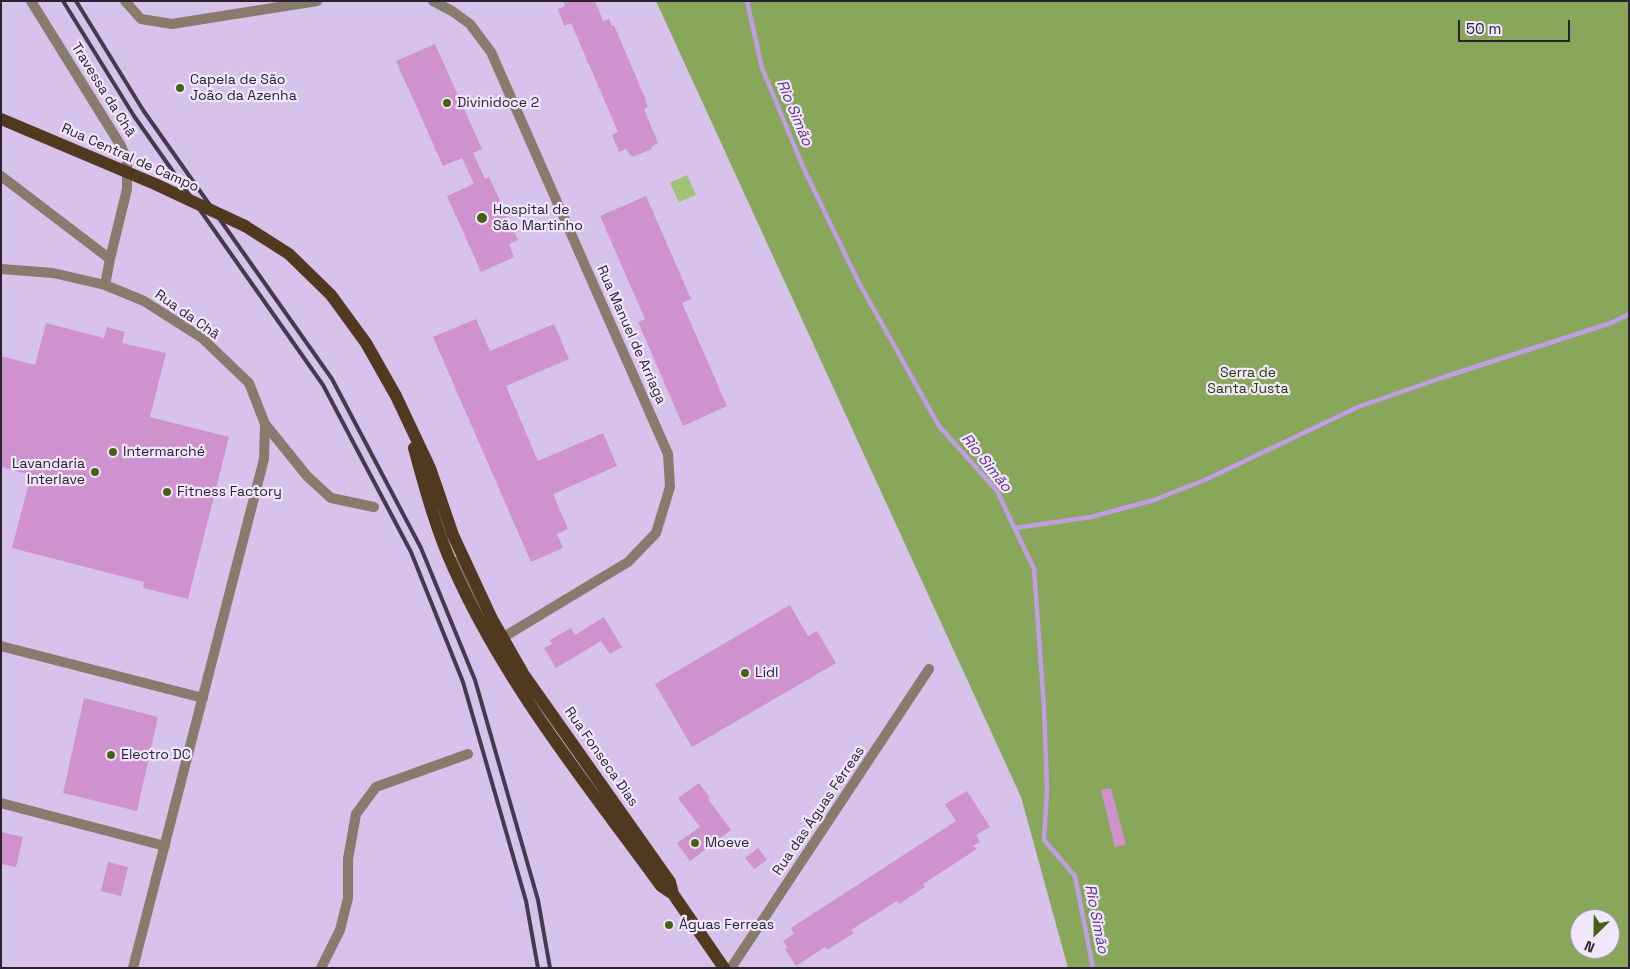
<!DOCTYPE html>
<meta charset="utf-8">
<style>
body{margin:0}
#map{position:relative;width:1630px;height:969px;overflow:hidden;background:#d6c2eb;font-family:"Space Grotesk",sans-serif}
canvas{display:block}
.frame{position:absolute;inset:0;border:2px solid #292231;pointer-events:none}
.north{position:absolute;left:1570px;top:909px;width:50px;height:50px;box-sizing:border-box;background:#f1e7fc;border:1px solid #a198ab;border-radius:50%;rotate:203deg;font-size:14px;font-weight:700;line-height:20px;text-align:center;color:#292231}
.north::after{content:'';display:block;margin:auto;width:18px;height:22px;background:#476112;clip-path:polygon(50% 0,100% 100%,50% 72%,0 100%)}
.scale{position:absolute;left:1458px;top:20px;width:112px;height:22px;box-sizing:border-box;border:2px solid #292231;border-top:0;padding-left:6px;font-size:15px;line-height:18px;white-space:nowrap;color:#292231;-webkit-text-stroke:4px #f1e7fc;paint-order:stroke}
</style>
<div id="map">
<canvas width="1630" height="969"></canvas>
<div class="frame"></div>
<div class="north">N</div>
<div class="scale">50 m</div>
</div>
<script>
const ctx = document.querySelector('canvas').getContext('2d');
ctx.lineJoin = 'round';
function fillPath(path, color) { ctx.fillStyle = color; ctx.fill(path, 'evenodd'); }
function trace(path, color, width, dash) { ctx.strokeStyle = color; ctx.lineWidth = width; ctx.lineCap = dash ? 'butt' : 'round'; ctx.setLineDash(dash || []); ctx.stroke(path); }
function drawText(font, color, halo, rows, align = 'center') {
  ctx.font = font + ' "Space Grotesk",sans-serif'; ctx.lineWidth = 4.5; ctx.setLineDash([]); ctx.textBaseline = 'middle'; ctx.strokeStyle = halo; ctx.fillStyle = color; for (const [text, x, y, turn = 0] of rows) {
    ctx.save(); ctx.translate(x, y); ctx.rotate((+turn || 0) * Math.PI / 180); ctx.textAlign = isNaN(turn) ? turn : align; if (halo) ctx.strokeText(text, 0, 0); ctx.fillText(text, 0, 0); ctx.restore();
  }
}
fillPath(new Path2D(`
 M 687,175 L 696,195 L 679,202 L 670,183 Z`), '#a1c174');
fillPath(new Path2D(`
 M 656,1 L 1629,1 L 1629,968 L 1068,968 L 1021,797 ZM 1580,919 L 1610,919 L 1610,949 L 1580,949 Z`), '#88a75a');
trace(new Path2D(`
 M 747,1 L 762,68 L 804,169 L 858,281 L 939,426 L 997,491 L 1034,569 L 1044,707 L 1047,790 L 1044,840 L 1075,876 L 1093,968
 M 1015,528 L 1091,517 L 1154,500 L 1207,479 L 1358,407 L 1444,377 L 1611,323 L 1629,314`), '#c19de5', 4.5);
fillPath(new Path2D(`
 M 563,1 L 595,1 L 603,21 L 609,19 L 612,26 L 614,25 L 646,100 L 645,100 L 648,107 L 644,109 L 658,143 L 651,147 L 652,149 L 632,157 L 626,149 L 619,152 L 612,135 L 618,132 L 571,23 L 564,26 L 558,9 L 565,6 Z
 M 435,44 L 482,149 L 473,153 L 485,179 L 489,177 L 518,240 L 509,244 L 514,257 L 481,272 L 447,196 L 474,184 L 462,158 L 443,166 L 396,61 Z
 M 646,196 L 691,299 L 682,303 L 727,406 L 683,426 L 638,322 L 645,319 L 600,216 Z
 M 476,319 L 490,351 L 554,324 L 569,359 L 506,386 L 538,461 L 603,433 L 617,466 L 553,494 L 568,529 L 557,534 L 563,548 L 531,562 L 433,337 Z
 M 46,323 L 104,338 L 107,327 L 125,332 L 122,343 L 166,353 L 150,417 L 229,437 L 188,599 L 143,588 L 144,582 L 12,548 L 31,475 L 1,467 L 1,356 L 35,365 Z
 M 790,605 L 808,636 L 817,631 L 836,663 L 692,747 L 655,684 Z
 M 604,617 L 622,647 L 610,654 L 601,641 L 556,668 L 544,648 L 552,644 L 550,640 L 571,628 L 575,635 Z
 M 84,698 L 158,717 L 137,811 L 63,793 Z
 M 699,783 L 710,798 L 708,799 L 731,830 L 690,861 L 677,843 L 700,827 L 678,798 Z
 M 1111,788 L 1126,845 L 1115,847 L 1101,790 Z
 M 967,791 L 990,827 L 976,835 L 980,842 L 973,846 L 977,849 L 923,884 L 925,887 L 899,904 L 897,901 L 851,930 L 854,933 L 827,950 L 825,947 L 796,966 L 785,949 L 788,948 L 783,941 L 794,934 L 791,928 L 956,821 L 945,804 Z
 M 1,832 L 23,837 L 16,867 L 1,864 Z
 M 758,848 L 767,860 L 754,869 L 745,858 Z
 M 108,862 L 128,867 L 121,896 L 101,891 Z`), '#cf92ce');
trace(new Path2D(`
 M 31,1 L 121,146 L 127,160 L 127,189 L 110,259
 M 125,1 L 141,19 L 172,24 L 317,1
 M 433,1 L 452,11 L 470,24 L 491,52 L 668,454 L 670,487 L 656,533 L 628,562 L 502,638 L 499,642
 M 1,176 L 110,259 L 105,285
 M 1,269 L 53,273 L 105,285 L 144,301 L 202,338 L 249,383 L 265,424 L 307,476 L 331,498 L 374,507
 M 455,562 L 464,575 L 486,620
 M 1,646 L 203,698
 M 1,803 L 165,846
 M 133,968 L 264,459 L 265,424
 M 321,968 L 340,930 L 348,898 L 348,859 L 356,814 L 376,787 L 468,754
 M 731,968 L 929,669`), '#887a6c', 10);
trace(new Path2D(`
 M 245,226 L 289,254 L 331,295 L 366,343 L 396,396 L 430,468 L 453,535 L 492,619 L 524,675 L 670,882 L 673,894
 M 414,448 C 425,488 436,530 453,567 C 505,684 586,783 661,886 L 673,894 L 724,968`), '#50391f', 12);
trace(new Path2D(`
 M 63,1 L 134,116 L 323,385 L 411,552 L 463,682 L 526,901 L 538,968
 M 76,1 L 143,110 L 332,379 L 421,548 L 475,680 L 538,900 L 550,968`), '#433a4d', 4);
trace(new Path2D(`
 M 1,119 L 155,184 L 245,226`), '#50391f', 12);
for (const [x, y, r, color] of [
 [180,88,5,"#476112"],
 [447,103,5,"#476112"],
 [482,218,6,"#476112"],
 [113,452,5,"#476112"],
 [95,472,5,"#476112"],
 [167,492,5,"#476112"],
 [745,673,5,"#476112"],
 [111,755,5,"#476112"],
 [695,843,5,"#476112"],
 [669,925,5,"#476112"]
]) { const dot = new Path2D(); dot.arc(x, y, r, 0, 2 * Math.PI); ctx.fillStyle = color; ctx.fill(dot); trace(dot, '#f1e7fc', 2); }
drawText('14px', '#292231', '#f1e7fc', [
 ["Capela de São",190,80],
 ["João da Azenha",190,96],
 ["Divinidoce 2",457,103],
 ["Hospital de",493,210],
 ["São Martinho",493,226],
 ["Intermarché",123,452],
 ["Lavandaria",85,464,"right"],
 ["Interlave",85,480,"right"],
 ["Fitness Factory",177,492],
 ["Lidl",755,673],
 ["Electro DC",121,755],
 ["Moeve",705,843],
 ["Águas Ferreas",679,925]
], 'left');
drawText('14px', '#292231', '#f1e7fc', [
 ["Travessa da Chã",103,90,58],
 ["Rua Central de Campo",130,158,24],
 ["Rua da Chã",187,315,35],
 ["Rua Manuel de Arriaga",631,335,66],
 ["Rua Fonseca Dias",601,757,55],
 ["Rua das Águas Férreas",819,811,-56]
]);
drawText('14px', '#2a3d02', '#f1e7fc', [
 ["Serra de",1248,373],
 ["Santa Justa",1248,389]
]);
drawText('italic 15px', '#613287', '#f1e7fc', [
 ["Rio Simão",794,113,67],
 ["Rio Simão",986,463,51],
 ["Rio Simão",1096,919,79]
]);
</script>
